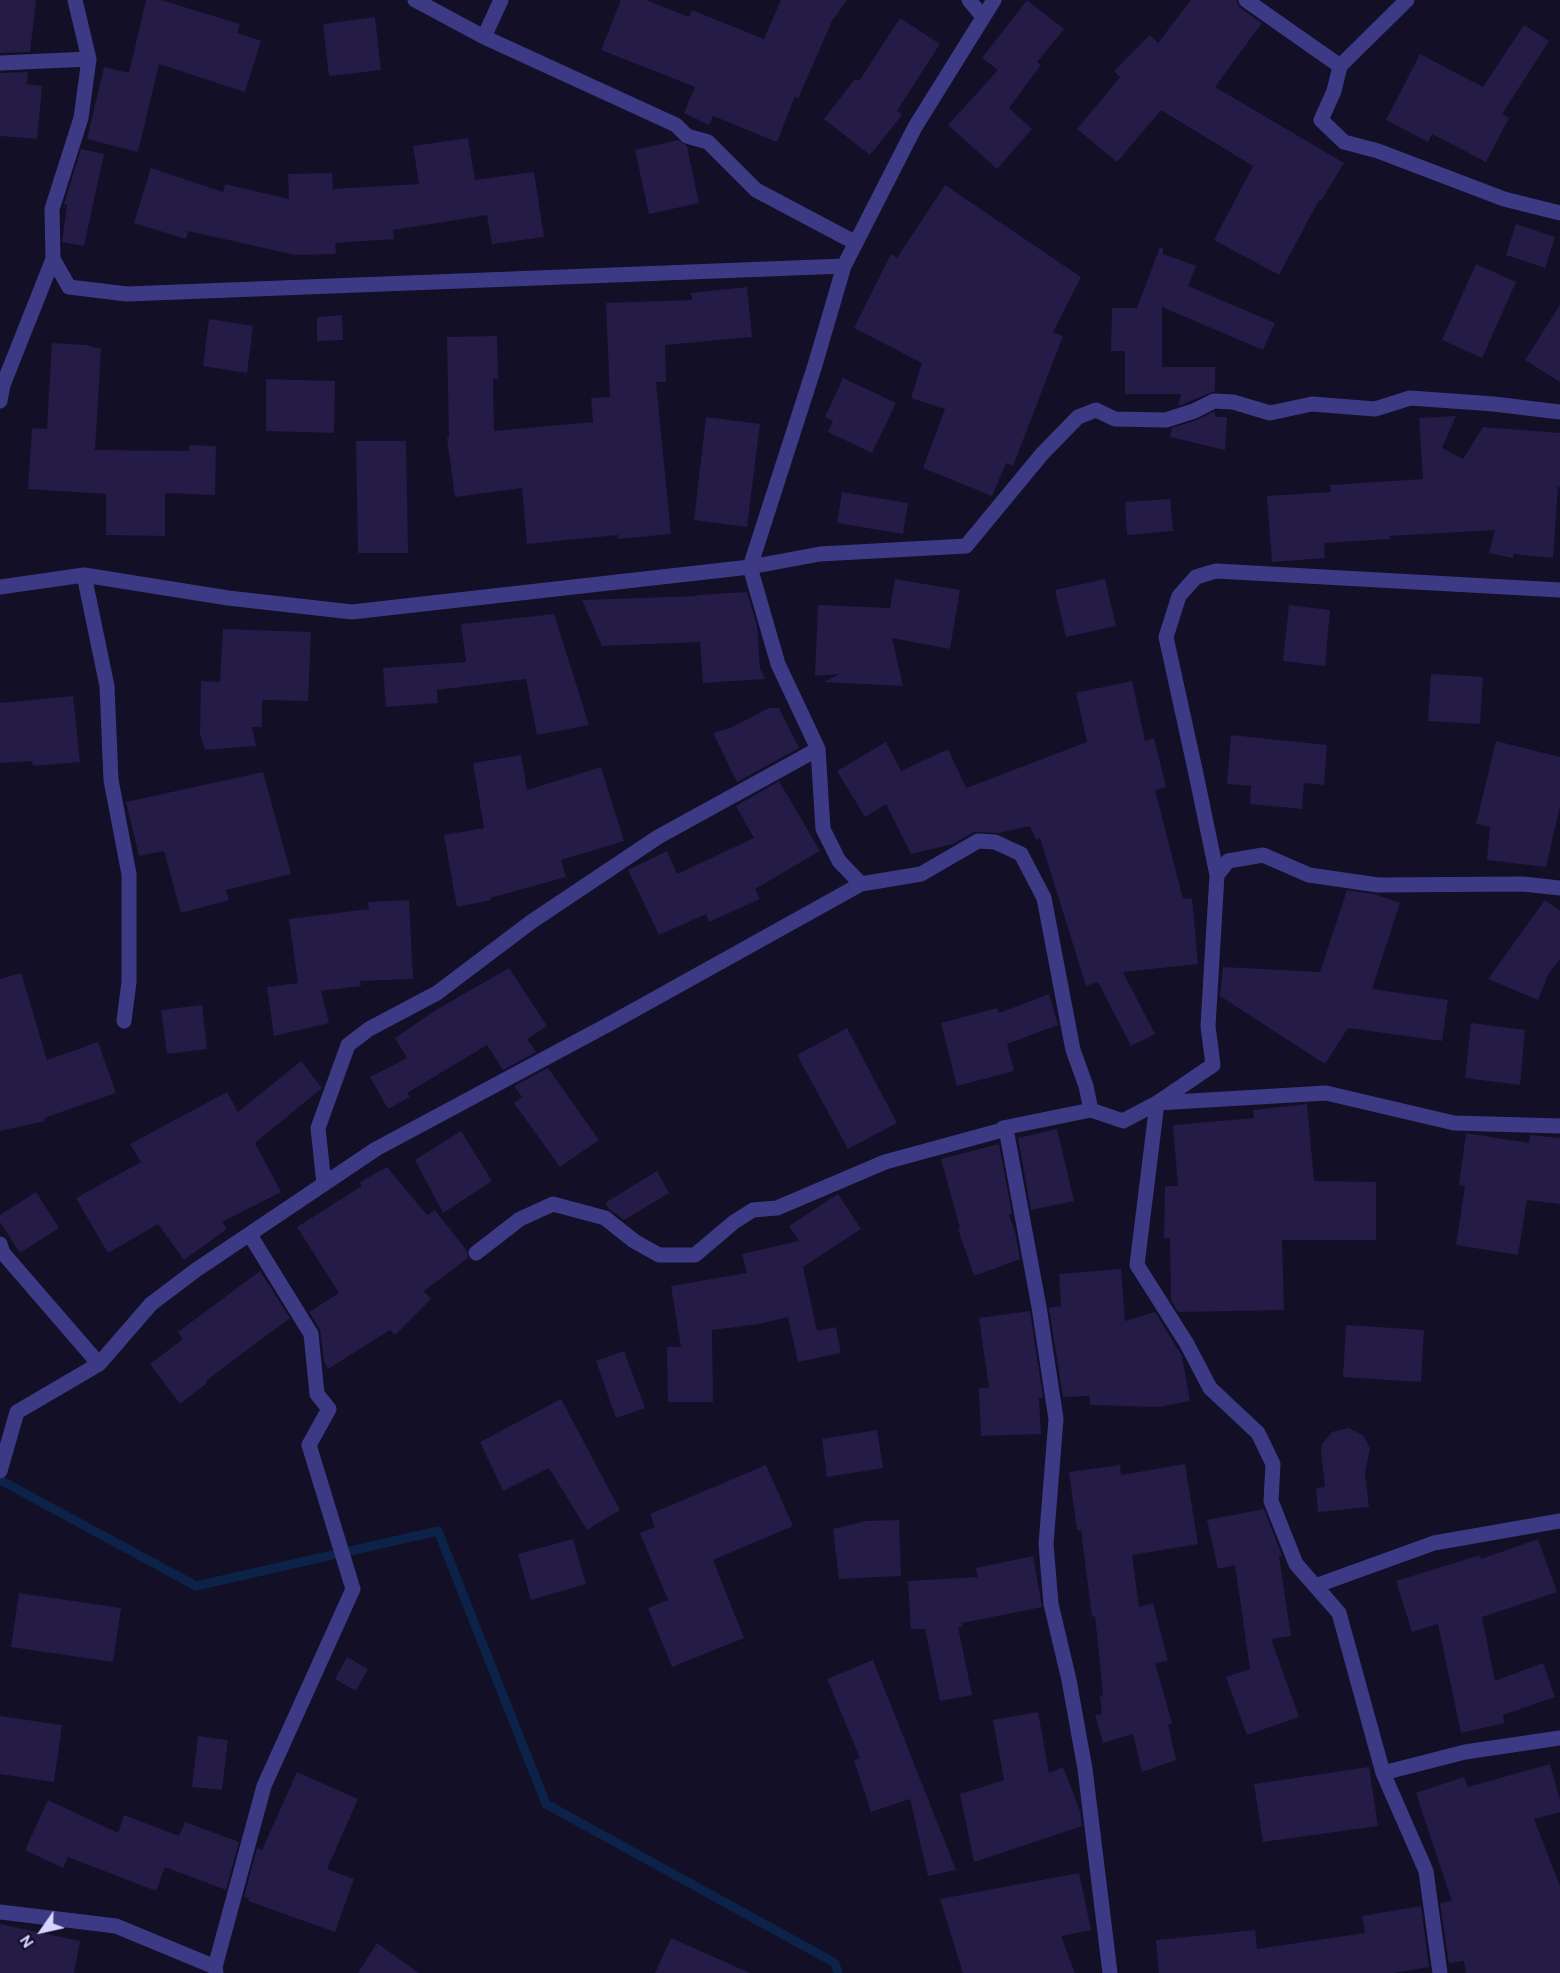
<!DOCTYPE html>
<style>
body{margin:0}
#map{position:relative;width:1560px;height:1973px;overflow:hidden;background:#130f26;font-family:Cabin,sans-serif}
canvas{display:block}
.north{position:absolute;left:12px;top:1901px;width:60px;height:60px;-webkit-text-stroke:4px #130f26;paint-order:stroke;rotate:236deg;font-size:16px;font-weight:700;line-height:24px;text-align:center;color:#d9d4ff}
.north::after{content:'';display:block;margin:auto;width:21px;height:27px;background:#d9d4ff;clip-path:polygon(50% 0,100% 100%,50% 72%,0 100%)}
</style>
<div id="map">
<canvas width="1560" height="1973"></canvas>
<div class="north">N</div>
</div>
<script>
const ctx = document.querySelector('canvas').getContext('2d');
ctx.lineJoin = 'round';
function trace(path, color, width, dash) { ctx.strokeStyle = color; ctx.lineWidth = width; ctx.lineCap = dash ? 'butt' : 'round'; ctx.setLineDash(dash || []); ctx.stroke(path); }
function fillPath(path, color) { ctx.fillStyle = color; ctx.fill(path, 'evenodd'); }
trace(new Path2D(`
 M 0,1480 L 196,1586 L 438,1531 L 546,1804 L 835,1963 L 838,1973`), '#0c2248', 9);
fillPath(new Path2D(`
 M 0,0 L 36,0 L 30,52 L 0,53 Z
 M 146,0 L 161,0 L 240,24 L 237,33 L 261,41 L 245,92 L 159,64 L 138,152 L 87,139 L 104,67 L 129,73 Z
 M 621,0 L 646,0 L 689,17 L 692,10 L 764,39 L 781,0 L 847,0 L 832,21 L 798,99 L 795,96 L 777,142 L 713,116 L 709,125 L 684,113 L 695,87 L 601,50 Z
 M 1027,0 L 1064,29 L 1037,62 L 1041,65 L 1009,108 L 1032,129 L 997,169 L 948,125 L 998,70 L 982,58 Z
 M 1191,0 L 1236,0 L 1240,8 L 1262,23 L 1215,87 L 1344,163 L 1321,201 L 1319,200 L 1279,275 L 1214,240 L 1253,166 L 1161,110 L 1117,162 L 1077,129 L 1120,77 L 1114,71 L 1150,35 L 1158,43 Z
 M 375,17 L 381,70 L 329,76 L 323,24 Z
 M 900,18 L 940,44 L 897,111 L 902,115 L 870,155 L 824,119 L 855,79 L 859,81 Z
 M 1524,25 L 1549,41 L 1502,114 L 1509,118 L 1486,162 L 1432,134 L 1428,142 L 1386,120 L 1420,54 L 1483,87 Z
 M 28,72 L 27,84 L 42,86 L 37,139 L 0,136 L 0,73 Z
 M 468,138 L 475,180 L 534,172 L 544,237 L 492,244 L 487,215 L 393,230 L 394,239 L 335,243 L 336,254 L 295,255 L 188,231 L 186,239 L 134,223 L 151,168 L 223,192 L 225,184 L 289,199 L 288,174 L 332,173 L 333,189 L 419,184 L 413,146 Z
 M 678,140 L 687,146 L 699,203 L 649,214 L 635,150 Z
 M 81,149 L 104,154 L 84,246 L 62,242 L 67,205 L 64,204 Z
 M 945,185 L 1081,277 L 1053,332 L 1063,336 L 1013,466 L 1006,463 L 992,496 L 923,468 L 945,409 L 911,398 L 922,363 L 854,328 L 891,254 L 897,258 Z
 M 1516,224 L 1555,237 L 1545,268 L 1506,255 Z
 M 1160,247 L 1163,248 L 1163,254 L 1196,266 L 1188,286 L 1275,323 L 1263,350 L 1162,307 L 1162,367 L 1215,367 L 1215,391 L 1178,406 L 1181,394 L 1125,394 L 1125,351 L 1111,351 L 1112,308 L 1137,308 Z
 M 1476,264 L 1516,282 L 1482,358 L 1442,340 Z
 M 747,287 L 752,337 L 665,345 L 666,382 L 656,382 L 671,534 L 618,539 L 618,535 L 527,544 L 522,488 L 455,497 L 447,438 L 449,437 L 447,337 L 497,336 L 498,379 L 493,379 L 494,431 L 593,422 L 591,398 L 610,397 L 606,303 L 692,300 L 691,293 Z
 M 1560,305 L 1560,382 L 1525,360 Z
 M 342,315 L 343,340 L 317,341 L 317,317 Z
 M 209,319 L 253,326 L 247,373 L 203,366 Z
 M 52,343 L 86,345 L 101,349 L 95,450 L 189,451 L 189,445 L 216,446 L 215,495 L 165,493 L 165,536 L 106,535 L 106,494 L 28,489 L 32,428 L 47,429 Z
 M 843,378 L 896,403 L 872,453 L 828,432 L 833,421 L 825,417 Z
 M 266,379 L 335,381 L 334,433 L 266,431 Z
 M 1215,411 L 1215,417 L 1227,417 L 1225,450 L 1170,437 L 1172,428 L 1197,420 Z
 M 1456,416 L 1442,448 L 1463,459 L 1483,427 L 1560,433 L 1560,487 L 1558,487 L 1553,558 L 1514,554 L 1513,558 L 1489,553 L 1495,530 L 1389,536 L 1390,539 L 1324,543 L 1325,558 L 1272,562 L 1267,496 L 1331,492 L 1330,485 L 1423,479 L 1419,418 Z
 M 706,417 L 760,424 L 747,527 L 694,520 Z
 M 356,441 L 406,441 L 408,553 L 358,553 Z
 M 842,492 L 908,503 L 903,534 L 837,523 Z
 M 1170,499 L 1173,531 L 1127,535 L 1125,502 Z
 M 895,579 L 960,590 L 950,649 L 892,638 L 903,686 L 824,682 L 840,674 L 815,676 L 818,605 L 890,608 Z
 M 1105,579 L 1116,626 L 1066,637 L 1055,590 Z
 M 747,592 L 757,626 L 760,668 L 765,679 L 703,683 L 700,642 L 602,646 L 582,600 L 697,596 L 697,595 Z
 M 1289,605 L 1330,610 L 1325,666 L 1283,661 Z
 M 554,614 L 589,725 L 537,735 L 526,679 L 437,690 L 438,703 L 386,707 L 383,668 L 466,662 L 461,624 Z
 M 223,629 L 311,632 L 308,701 L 262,700 L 262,727 L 252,727 L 256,746 L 205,750 L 200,734 L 201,681 L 220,682 Z
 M 1431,674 L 1483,677 L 1480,724 L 1428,721 Z
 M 1132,681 L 1145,741 L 1154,738 L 1166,787 L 1155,790 L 1183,899 L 1192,898 L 1198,964 L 1123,972 L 1155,1034 L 1131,1046 L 1098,982 L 1086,986 L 1040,838 L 1036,840 L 1030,826 L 999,833 L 974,832 L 953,844 L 911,854 L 886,804 L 865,817 L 837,771 L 886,742 L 901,771 L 948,749 L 966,788 L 1087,742 L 1076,693 Z
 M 73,696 L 80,762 L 33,766 L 32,761 L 0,763 L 0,703 Z
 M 769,708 L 779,708 L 799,748 L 737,782 L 713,733 L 730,728 Z
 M 1231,735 L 1327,745 L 1324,785 L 1304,783 L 1302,809 L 1250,804 L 1251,786 L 1227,784 Z
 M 1496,741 L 1560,757 L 1560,806 L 1546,867 L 1487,860 L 1490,827 L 1476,824 Z
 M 521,755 L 527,790 L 601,767 L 624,841 L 561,860 L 566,877 L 490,898 L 491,900 L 457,907 L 444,835 L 484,828 L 473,763 Z
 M 263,772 L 291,874 L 226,890 L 229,900 L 181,913 L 164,851 L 139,856 L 126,802 Z
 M 779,781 L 820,851 L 755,889 L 760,899 L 709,922 L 706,914 L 659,935 L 628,870 L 667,851 L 677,874 L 754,838 L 736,806 Z
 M 1347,890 L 1374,894 L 1400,903 L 1372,989 L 1448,1000 L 1442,1041 L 1348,1028 L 1325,1064 L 1220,996 L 1223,967 L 1320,972 Z
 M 409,900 L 413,979 L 360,981 L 361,986 L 321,991 L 329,1023 L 274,1036 L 267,987 L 298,983 L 289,919 L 369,909 L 368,902 Z
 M 1545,900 L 1560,911 L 1560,959 L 1548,975 L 1538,1000 L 1488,979 Z
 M 509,968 L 547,1026 L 527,1039 L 536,1052 L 503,1070 L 487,1045 L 407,1093 L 410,1097 L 388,1109 L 370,1077 L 407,1058 L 395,1038 L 436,1010 Z
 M 21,973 L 47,1060 L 98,1042 L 116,1093 L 44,1118 L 45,1121 L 0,1131 L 0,979 Z
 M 1049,994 L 1058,1025 L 1007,1044 L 1014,1071 L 957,1086 L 941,1023 L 997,1008 L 999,1013 Z
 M 202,1005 L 207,1049 L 167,1054 L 161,1010 Z
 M 1471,1023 L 1525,1030 L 1520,1085 L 1465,1078 Z
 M 847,1028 L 897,1123 L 848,1149 L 797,1055 Z
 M 301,1061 L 322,1088 L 255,1143 L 281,1192 L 222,1222 L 227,1229 L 184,1260 L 158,1224 L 108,1253 L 76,1198 L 141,1162 L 130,1144 L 227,1092 L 238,1112 Z
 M 548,1068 L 599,1140 L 560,1167 L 514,1103 L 522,1097 L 514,1086 Z
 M 1307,1104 L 1314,1181 L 1376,1182 L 1376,1240 L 1282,1240 L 1284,1310 L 1178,1312 L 1171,1300 L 1170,1238 L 1164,1238 L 1165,1186 L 1178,1186 L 1173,1125 L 1254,1118 L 1253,1110 Z
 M 1057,1129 L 1074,1201 L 1031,1210 L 1018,1138 Z
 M 461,1131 L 492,1181 L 443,1213 L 415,1160 Z
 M 1466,1133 L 1529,1143 L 1530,1135 L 1560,1138 L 1560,1204 L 1527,1200 L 1518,1255 L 1456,1245 L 1465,1186 L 1459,1185 Z
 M 999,1144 L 1012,1214 L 1009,1215 L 1015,1231 L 1020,1259 L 974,1276 L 958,1229 L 960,1228 L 941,1159 Z
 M 387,1167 L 427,1215 L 435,1210 L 467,1251 L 468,1258 L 424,1291 L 431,1299 L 395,1335 L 390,1330 L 328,1369 L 324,1361 L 320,1329 L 309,1312 L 339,1293 L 297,1227 L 362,1186 L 360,1182 Z
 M 657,1171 L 669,1193 L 624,1220 L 609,1209 L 605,1203 Z
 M 36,1192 L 59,1228 L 20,1253 L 0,1222 L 0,1215 Z
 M 838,1194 L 861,1229 L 803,1267 L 817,1331 L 836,1327 L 841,1353 L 798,1362 L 788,1317 L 759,1324 L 712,1330 L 713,1402 L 668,1402 L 667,1347 L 681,1347 L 671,1286 L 747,1273 L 742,1254 L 799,1241 L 789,1226 Z
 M 1121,1269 L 1125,1321 L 1155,1312 L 1182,1356 L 1190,1401 L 1158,1407 L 1090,1405 L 1090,1396 L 1063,1397 L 1049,1308 L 1061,1306 L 1059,1274 Z
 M 260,1271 L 290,1318 L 228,1364 L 206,1381 L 207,1383 L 180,1404 L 150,1364 L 183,1339 L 178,1332 Z
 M 1030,1311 L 1043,1398 L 1039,1398 L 1041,1434 L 981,1436 L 979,1388 L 989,1388 L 979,1318 Z
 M 1346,1325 L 1424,1330 L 1421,1382 L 1343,1377 Z
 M 624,1351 L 645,1408 L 616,1418 L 596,1361 Z
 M 561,1399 L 620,1510 L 587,1530 L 549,1468 L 503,1491 L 480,1442 Z
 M 1348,1428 L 1363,1435 L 1370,1448 L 1365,1473 L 1369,1507 L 1318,1512 L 1316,1488 L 1325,1487 L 1321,1452 L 1322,1444 L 1332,1432 Z
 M 877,1430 L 883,1468 L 827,1477 L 822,1439 Z
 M 1185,1464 L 1198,1544 L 1132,1555 L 1139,1607 L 1153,1603 L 1168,1661 L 1155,1663 L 1172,1723 L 1168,1725 L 1176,1760 L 1142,1772 L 1133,1734 L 1103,1743 L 1095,1715 L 1102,1714 L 1100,1696 L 1103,1695 L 1095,1616 L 1092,1617 L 1081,1530 L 1077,1530 L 1069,1472 L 1120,1465 L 1121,1475 Z
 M 766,1465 L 793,1526 L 713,1560 L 744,1638 L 672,1667 L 648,1608 L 668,1600 L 640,1533 L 655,1527 L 650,1514 Z
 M 1264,1509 L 1281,1553 L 1282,1556 L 1279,1556 L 1291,1636 L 1271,1639 L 1299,1717 L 1247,1735 L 1226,1677 L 1250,1669 L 1235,1565 L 1218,1569 L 1207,1520 Z
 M 899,1520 L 901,1576 L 839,1579 L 833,1529 L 866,1521 Z
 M 573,1539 L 586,1584 L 531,1600 L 518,1554 Z
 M 1538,1539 L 1557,1592 L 1482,1617 L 1495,1681 L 1543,1663 L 1555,1697 L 1503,1715 L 1504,1723 L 1461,1733 L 1438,1624 L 1412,1632 L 1396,1581 L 1480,1555 L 1481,1559 Z
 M 1033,1556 L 1042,1607 L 962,1623 L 962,1627 L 958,1627 L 972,1695 L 940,1701 L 925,1629 L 911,1629 L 908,1581 L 978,1577 L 976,1568 Z
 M 19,1593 L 121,1608 L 113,1662 L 11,1647 Z
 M 347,1657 L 368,1669 L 356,1691 L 335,1679 Z
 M 873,1660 L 926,1794 L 956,1870 L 928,1876 L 910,1799 L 871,1812 L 854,1760 L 860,1758 L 827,1679 Z
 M 1038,1712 L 1049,1773 L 1063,1767 L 1080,1811 L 1082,1826 L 974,1862 L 960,1794 L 1004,1780 L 993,1720 Z
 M 0,1716 L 62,1725 L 54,1782 L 0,1774 Z
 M 198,1736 L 228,1740 L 222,1790 L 192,1787 Z
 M 1550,1764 L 1560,1800 L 1560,1812 L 1534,1819 L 1560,1886 L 1560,1973 L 1466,1973 L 1464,1961 L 1449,1963 L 1440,1903 L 1452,1901 L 1416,1793 L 1464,1777 L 1468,1787 Z
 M 1369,1767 L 1378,1826 L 1263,1842 L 1254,1784 Z
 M 297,1772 L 358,1799 L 327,1869 L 354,1879 L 335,1932 L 248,1901 L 249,1898 L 244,1897 L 257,1848 L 262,1850 Z
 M 48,1800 L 118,1833 L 124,1815 L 179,1836 L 185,1822 L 239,1842 L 226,1890 L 165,1867 L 156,1891 L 68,1857 L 63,1868 L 25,1850 Z
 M 1079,1873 L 1091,1930 L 1061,1936 L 1075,1973 L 963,1973 L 940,1899 Z
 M 1421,1906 L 1429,1967 L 1393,1973 L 1159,1973 L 1156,1940 L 1255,1930 L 1257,1949 L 1365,1933 L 1362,1916 Z
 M 0,1924 L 80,1941 L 74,1973 L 0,1973 Z
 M 671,1938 L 750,1973 L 655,1973 Z
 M 377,1943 L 419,1973 L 358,1973 Z`), '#241b47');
trace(new Path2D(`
 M 415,0 L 484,37 L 676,125 L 687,136 L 708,142 L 756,190 L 856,243
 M 969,0 L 983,17
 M 1246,0 L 1340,66
 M 1407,0 L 1340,66 L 1334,91 L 1321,120 L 1344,142 L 1378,151 L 1504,199 L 1560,213
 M 484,37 L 501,0
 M 0,63 L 89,59
 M 53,259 L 69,287 L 127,294 L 844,266
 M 0,401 L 3,385 L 53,259 L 52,209 L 81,118 L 89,59 L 75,0
 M 84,575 L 107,686 L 111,780 L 129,874 L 129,982 L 124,1021
 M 0,587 L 84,575 L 228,598 L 352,612 L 750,567 L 820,554 L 966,546 L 1042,454 L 1078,417 L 1096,410 L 1115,419 L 1166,420 L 1194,411 L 1214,401 L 1233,402 L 1270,413 L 1312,404 L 1375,409 L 1410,398 L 1494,404 L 1560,412
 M 1217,875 L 1228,861 L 1263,855 L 1309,875 L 1378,885 L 1523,884 L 1560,888
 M 861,884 L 839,861 L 823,829 L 818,749 L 778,664 L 750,567 L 815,365 L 844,266 L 915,127 L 994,0
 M 324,1184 L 318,1128 L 348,1045 L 369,1029 L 437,993 L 531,922 L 658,837 L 818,749
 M 0,1244 L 3,1253 L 99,1364
 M 476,1253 L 520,1219 L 553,1204 L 605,1218 L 634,1241 L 659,1255 L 695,1255 L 734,1222 L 753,1210 L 777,1208 L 885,1162 L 1006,1129
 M 0,1471 L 17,1412 L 99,1364 L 151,1304 L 196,1270 L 376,1149 L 611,1023 L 861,884 L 921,874 L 978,841 L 995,842 L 1021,854 L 1044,898 L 1073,1050 L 1086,1086 L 1091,1110
 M 1315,1586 L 1434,1543 L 1560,1521
 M 1383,1773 L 1465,1752 L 1560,1738
 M 0,1912 L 116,1926 L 215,1967
 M 216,1973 L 215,1967 L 264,1786 L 353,1589 L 309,1445 L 329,1409 L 317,1394 L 311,1334 L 250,1235
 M 1110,1973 L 1085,1769 L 1069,1680 L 1051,1604 L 1046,1544 L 1056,1419 L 1039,1307 L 1006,1129 L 1003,1128 L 1091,1110 L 1123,1121 L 1157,1103 L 1326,1093 L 1454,1123 L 1560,1126
 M 1440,1973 L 1426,1871 L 1383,1773 L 1339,1613 L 1296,1564 L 1271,1501 L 1273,1464 L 1258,1433 L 1210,1388 L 1187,1344 L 1137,1265 L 1157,1103 L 1213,1065 L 1208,1026 L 1217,875 L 1196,774 L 1166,637 L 1179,596 L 1196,577 L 1216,571 L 1560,590`), '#3d3a85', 15);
</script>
